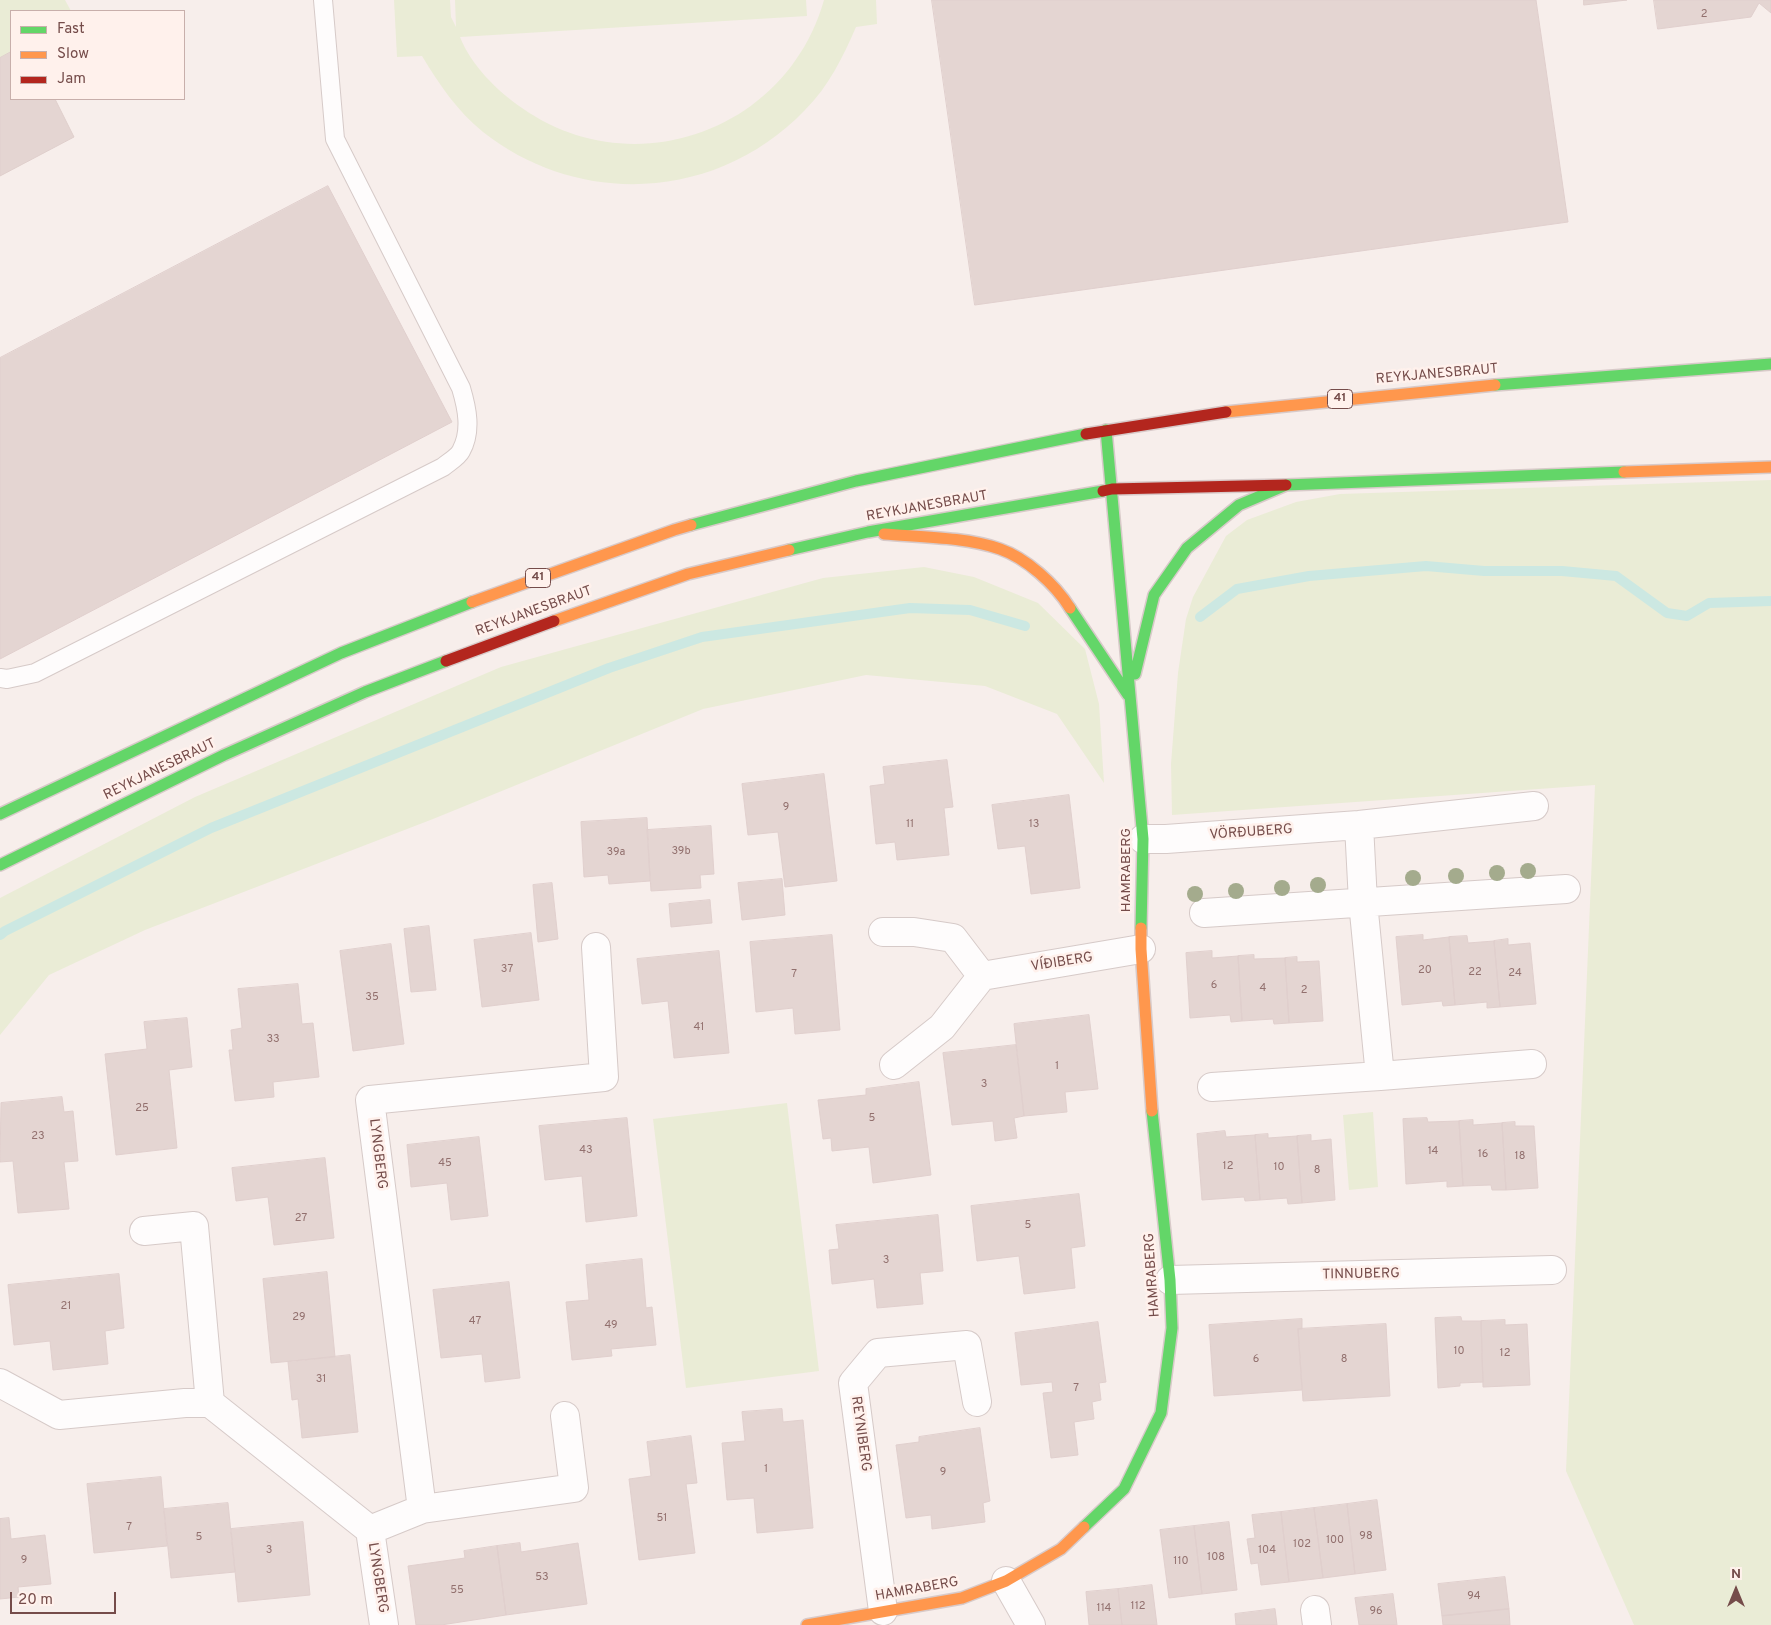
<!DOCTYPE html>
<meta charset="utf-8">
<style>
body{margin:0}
#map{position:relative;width:1771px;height:1625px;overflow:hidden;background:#f7eeeb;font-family:Overpass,sans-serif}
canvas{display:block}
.legend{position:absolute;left:10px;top:10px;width:175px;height:90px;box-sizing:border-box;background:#fff1ec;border:1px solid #c8afab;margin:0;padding:6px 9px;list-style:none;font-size:15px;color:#754c4a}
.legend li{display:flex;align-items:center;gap:10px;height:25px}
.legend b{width:25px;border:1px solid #c8afab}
.north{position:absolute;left:1711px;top:1565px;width:50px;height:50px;-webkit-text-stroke:4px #fff1ec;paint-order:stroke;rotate:0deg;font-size:14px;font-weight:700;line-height:20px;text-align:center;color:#754c4a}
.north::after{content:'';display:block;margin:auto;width:18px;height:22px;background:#754c4a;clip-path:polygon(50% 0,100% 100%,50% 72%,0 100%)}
.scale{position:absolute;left:10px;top:1592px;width:106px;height:22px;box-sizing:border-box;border:2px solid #754c4a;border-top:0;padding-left:6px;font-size:15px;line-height:18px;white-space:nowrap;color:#754c4a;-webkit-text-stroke:4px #fff1ec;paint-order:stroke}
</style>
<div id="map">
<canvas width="1771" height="1625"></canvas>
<ul class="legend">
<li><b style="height:6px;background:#63d668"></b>Fast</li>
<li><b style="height:6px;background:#ff974d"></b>Slow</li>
<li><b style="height:6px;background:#b3261e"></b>Jam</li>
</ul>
<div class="north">N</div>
<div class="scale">20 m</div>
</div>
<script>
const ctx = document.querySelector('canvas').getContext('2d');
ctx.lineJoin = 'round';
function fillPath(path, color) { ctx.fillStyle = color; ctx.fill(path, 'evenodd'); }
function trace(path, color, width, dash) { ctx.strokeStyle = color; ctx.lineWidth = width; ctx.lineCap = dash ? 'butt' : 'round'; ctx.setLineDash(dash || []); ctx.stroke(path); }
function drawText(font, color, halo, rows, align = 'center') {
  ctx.font = font + ' Overpass,sans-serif'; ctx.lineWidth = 5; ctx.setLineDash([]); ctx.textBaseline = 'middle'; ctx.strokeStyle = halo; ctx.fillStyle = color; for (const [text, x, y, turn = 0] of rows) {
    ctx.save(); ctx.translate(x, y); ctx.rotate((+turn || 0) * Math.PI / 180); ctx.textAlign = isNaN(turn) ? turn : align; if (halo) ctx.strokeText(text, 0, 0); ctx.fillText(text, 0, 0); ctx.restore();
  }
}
fillPath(new Path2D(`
 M 0,0 L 65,0 L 71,11 L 11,11 L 11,99 L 55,99 L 74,137 L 0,176 Z
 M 394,0 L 450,0 L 451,17 L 456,27 L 455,0 L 806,0 L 807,16 L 460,37 C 471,65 497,91 522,108 C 633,186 787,131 824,0 L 876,0 L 877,24 L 856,27 C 843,57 829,86 805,110 C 719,200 581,209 483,132 C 457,111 439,84 422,56 L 397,57 Z
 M 1771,480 L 1771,1625 L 1634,1625 L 1566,1471 L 1595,785 L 1172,815 L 1171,764 L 1178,673 L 1186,619 L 1193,597 L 1226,536 L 1247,520 L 1296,502 L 1340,494 Z
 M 924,567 L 974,577 L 1038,603 L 1085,649 L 1099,704 L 1104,783 L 1057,714 L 985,686 L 866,675 L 703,709 L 433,819 L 145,930 L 49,975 L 0,1035 L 0,898 L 195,797 L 501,667 L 823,578 Z
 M 787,1103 L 819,1371 L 686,1388 L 653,1119 Z
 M 1373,1112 L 1378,1187 L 1349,1190 L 1343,1115 Z`), '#eaecd6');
trace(new Path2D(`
 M 1200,617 L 1237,589 L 1309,576 L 1426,566 L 1484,571 L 1562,571 L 1616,576 L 1667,613 L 1687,616 L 1709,603 L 1771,601
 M 0,935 L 5,931 L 211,828 L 609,668 L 702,637 L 910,608 L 970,610 L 1025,626`), '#cce8e2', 10);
const building = new Path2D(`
 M 932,0 L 1536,0 L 1568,222 L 975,305 Z
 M 1584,0 L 1627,0 L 1584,5 Z
 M 1654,0 L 1771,0 L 1771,13 L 1759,3 L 1751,17 L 1658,29 Z
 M 11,52 L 11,99 L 55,99 L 74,137 L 0,176 L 0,58 Z
 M 328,186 L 452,422 L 0,659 L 0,358 Z
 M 947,760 L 953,807 L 944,808 L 949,855 L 897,860 L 895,842 L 876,844 L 870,786 L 885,784 L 883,767 Z
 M 824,774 L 837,881 L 785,887 L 778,832 L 748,835 L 742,784 Z
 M 1069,795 L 1080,888 L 1031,894 L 1025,846 L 998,849 L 992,805 Z
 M 647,818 L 650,881 L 609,884 L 608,875 L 584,877 L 581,822 Z
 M 711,826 L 714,874 L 700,875 L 701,888 L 651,891 L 647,830 Z
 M 782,879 L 785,915 L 742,920 L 738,883 Z
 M 552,883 L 558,939 L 538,942 L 533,885 Z
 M 710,900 L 712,923 L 671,927 L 669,904 Z
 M 429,926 L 436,990 L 411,992 L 404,929 Z
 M 531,933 L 539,1000 L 482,1007 L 474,940 Z
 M 832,935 L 840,1030 L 795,1034 L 793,1008 L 756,1012 L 750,942 Z
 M 1423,935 L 1423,940 L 1449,937 L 1455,1005 L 1443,1006 L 1442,1001 L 1402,1005 L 1396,937 Z
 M 1467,936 L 1468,943 L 1494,941 L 1500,1007 L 1487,1008 L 1487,1002 L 1455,1005 L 1449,937 Z
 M 1508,939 L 1508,945 L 1530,943 L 1536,1004 L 1500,1007 L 1494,941 Z
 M 391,944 L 404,1044 L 353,1051 L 340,951 Z
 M 719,951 L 729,1053 L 674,1058 L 668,1001 L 642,1004 L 637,959 Z
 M 1212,951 L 1212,958 L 1238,956 L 1242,1021 L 1231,1022 L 1230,1015 L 1190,1018 L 1186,953 Z
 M 1254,955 L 1254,959 L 1285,958 L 1289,1023 L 1274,1024 L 1273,1019 L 1242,1021 L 1238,956 Z
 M 1297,957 L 1297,962 L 1319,961 L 1323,1021 L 1289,1023 L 1285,958 Z
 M 298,984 L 302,1024 L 313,1023 L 319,1077 L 273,1082 L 274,1097 L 235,1101 L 229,1050 L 233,1050 L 231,1030 L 242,1028 L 238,989 Z
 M 1089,1015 L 1098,1089 L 1065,1092 L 1067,1112 L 1024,1116 L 1014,1024 Z
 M 187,1018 L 192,1067 L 169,1070 L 177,1148 L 116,1155 L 105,1054 L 147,1049 L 144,1022 Z
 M 1016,1045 L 1024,1116 L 1014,1118 L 1017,1138 L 995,1141 L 993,1121 L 952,1125 L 943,1053 Z
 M 919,1082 L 931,1175 L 873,1183 L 869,1147 L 832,1151 L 831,1138 L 823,1139 L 818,1100 L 866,1095 L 866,1089 Z
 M 62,1097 L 64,1112 L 73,1111 L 78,1161 L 64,1162 L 69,1209 L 18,1213 L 13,1161 L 0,1162 L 1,1103 Z
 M 627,1118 L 637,1216 L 586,1222 L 582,1176 L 545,1180 L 539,1126 Z
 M 1427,1118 L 1428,1122 L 1459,1121 L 1463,1186 L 1447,1187 L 1447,1181 L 1406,1184 L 1403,1119 Z
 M 1473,1120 L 1473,1125 L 1502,1123 L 1506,1190 L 1492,1190 L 1491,1185 L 1463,1186 L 1459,1121 Z
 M 1515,1122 L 1515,1126 L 1534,1126 L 1538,1188 L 1506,1190 L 1502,1123 Z
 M 1225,1131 L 1226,1137 L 1255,1135 L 1260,1200 L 1245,1201 L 1244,1197 L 1202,1200 L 1197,1134 Z
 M 1268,1134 L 1268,1138 L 1297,1136 L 1302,1203 L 1288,1204 L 1287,1198 L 1260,1200 L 1255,1135 Z
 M 1311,1135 L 1311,1141 L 1331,1139 L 1335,1200 L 1302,1203 L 1297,1136 Z
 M 479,1137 L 488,1216 L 451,1220 L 447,1183 L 411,1187 L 407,1145 Z
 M 325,1158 L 334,1238 L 274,1245 L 268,1197 L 236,1201 L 232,1168 Z
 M 1079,1194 L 1085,1246 L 1071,1248 L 1075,1288 L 1024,1294 L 1019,1256 L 977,1261 L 971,1206 Z
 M 938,1215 L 943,1271 L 920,1273 L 923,1304 L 877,1308 L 874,1279 L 832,1284 L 829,1250 L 839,1249 L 836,1225 Z
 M 642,1259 L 646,1308 L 652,1307 L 656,1345 L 611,1349 L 612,1356 L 572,1360 L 566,1302 L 589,1300 L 586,1265 Z
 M 327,1272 L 335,1357 L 271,1363 L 263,1279 Z
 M 119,1274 L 124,1328 L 105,1331 L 108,1364 L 53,1370 L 50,1341 L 14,1345 L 8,1285 Z
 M 509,1282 L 520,1378 L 485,1382 L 482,1354 L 441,1358 L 433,1290 Z
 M 1461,1317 L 1462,1321 L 1481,1321 L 1483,1382 L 1460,1383 L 1460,1386 L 1438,1388 L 1435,1318 Z
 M 1302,1319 L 1302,1329 L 1298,1329 L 1302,1390 L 1214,1396 L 1209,1325 Z
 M 1505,1320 L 1505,1325 L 1527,1324 L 1530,1385 L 1483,1387 L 1481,1321 Z
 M 1098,1322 L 1106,1382 L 1099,1383 L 1101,1400 L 1092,1402 L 1094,1419 L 1074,1422 L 1078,1455 L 1051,1458 L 1043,1393 L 1053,1392 L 1052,1382 L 1021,1385 L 1015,1333 Z
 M 1386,1324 L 1390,1396 L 1303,1401 L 1298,1329 Z
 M 350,1355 L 358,1432 L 302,1438 L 298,1399 L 292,1400 L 288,1362 Z
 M 782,1409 L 783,1422 L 803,1420 L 813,1528 L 757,1533 L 754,1498 L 727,1500 L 722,1443 L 745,1441 L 742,1412 Z
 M 980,1428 L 990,1501 L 983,1503 L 985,1522 L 932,1529 L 931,1515 L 906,1518 L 896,1445 L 919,1442 L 919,1437 Z
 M 691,1436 L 697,1483 L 686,1484 L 695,1553 L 639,1560 L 629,1479 L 651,1476 L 647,1442 Z
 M 161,1477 L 167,1546 L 94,1553 L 87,1484 Z
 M 1377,1500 L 1386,1570 L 1355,1574 L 1347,1504 Z
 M 228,1503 L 235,1572 L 171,1578 L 164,1509 Z
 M 1347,1504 L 1355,1574 L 1323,1578 L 1314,1508 Z
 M 1314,1508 L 1323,1578 L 1289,1582 L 1281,1512 Z
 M 1281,1512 L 1289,1582 L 1261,1585 L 1258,1563 L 1251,1564 L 1247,1539 L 1255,1538 L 1252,1515 Z
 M 9,1518 L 11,1539 L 45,1535 L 51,1584 L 18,1587 L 19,1597 L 0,1599 L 0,1519 Z
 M 303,1522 L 310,1595 L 238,1602 L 231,1529 Z
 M 1229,1522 L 1237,1590 L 1202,1594 L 1194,1526 Z
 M 1194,1526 L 1202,1594 L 1169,1598 L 1160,1530 Z
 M 520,1543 L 521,1552 L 578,1543 L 587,1604 L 506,1615 L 497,1546 Z
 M 497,1546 L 506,1615 L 441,1625 L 416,1625 L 408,1566 L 465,1558 L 464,1551 Z
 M 1505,1577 L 1509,1609 L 1442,1616 L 1438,1584 Z
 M 1152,1585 L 1157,1625 L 1122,1625 L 1118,1589 Z
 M 1118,1589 L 1122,1625 L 1089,1625 L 1086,1592 Z
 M 1393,1594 L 1397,1625 L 1359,1625 L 1355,1598 Z
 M 1275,1609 L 1277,1625 L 1236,1625 L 1235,1614 Z
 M 1509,1609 L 1510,1625 L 1443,1625 L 1442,1616 Z`);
fillPath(building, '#e4d5d2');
trace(building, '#e0cfcd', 1);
const lane = new Path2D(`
 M 0,678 L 7,679 L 35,673 L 443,467 C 449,462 458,457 461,451 C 472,431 467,408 461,388 L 335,139 L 323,0`);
const street = new Path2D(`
 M 1359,825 L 1363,902 L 1380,1076 L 1532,1064
 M 1143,839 L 1166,839 L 1359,825 L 1534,806
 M 1204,913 L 1566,889
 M 883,932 L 914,932 L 953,938 L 982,976
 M 894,1065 L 942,1027 L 982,976 L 1141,949
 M 1212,1087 L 1380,1076
 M 144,1231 L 194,1226 L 210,1403
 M 1170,1280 L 1552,1270
 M 0,1383 L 59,1415 L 185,1403 L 210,1403 L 370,1530 L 384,1625
 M 422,1509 L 370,1100 L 604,1077 L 596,947
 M 370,1530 L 422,1509 L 574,1488 L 565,1416
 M 1006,1581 L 1031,1625
 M 1315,1610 L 1317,1625
 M 883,1611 L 853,1383 L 878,1353 L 967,1345 L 977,1402`);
const fast = new Path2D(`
 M 1495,385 L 1771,364
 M 1106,430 L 1143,839 L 1141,928
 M 1286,485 L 1624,472
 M 691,525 L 856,481 L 1086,434
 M 789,550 L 868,532 L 1103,491
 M 1070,608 L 1128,695
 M 1135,674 L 1154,595 L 1187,548 L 1239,505 L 1286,485
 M 0,814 L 341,653 L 472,602
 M 0,865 L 224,755 L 365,692 L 446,661
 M 1084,1527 L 1124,1489 L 1161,1413 L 1172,1328 L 1170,1280 L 1152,1111`);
const slow = new Path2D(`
 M 1226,412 L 1495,385
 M 1624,472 L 1771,467
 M 884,534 C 920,537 966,537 1000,549 C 1026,558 1055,584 1070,608
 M 472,602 L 674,530 L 691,525
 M 554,621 L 688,574 L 789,550
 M 1141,928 L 1141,949 L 1152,1111
 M 807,1625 L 962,1598 L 1006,1581 L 1061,1549 L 1084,1527`);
const jam = new Path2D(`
 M 1086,434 L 1226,412
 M 1103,491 L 1112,489 L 1286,485
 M 446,661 L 554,621`);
trace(lane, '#d6cac8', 20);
trace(street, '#d6cac8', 30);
trace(fast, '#d8cac9', 14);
trace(slow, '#d8cac9', 14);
trace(jam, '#d8cac9', 14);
trace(lane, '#fefcfc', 18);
trace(street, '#fefcfc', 28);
trace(fast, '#63d668', 11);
trace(slow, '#ff974d', 11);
trace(jam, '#b3261e', 11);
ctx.fillStyle = '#a4ab8d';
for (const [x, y] of [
 [1528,871],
 [1497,873],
 [1456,876],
 [1413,878],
 [1318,885],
 [1282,888],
 [1236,891],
 [1195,894]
]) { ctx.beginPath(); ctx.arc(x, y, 8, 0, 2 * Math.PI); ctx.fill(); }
drawText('11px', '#92706e', null, [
 ["2",1704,15],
 ["9",786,808],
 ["11",910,825],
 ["13",1034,825],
 ["39b",681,852],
 ["39a",616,853],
 ["37",507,970],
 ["20",1425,971],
 ["22",1475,973],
 ["24",1515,974],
 ["7",794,975],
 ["6",1214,986],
 ["4",1263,989],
 ["2",1304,991],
 ["35",372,998],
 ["41",699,1028],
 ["33",273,1040],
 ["1",1057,1067],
 ["3",984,1085],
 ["25",142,1109],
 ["5",872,1119],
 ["23",38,1137],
 ["43",586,1151],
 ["14",1433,1152],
 ["16",1483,1155],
 ["18",1520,1157],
 ["45",445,1164],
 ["12",1228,1167],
 ["10",1279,1168],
 ["8",1317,1171],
 ["27",301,1219],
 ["5",1028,1226],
 ["3",886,1261],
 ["21",66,1307],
 ["29",299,1318],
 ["47",475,1322],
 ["49",611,1326],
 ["10",1459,1352],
 ["12",1505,1354],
 ["6",1256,1360],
 ["8",1344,1360],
 ["31",321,1380],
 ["7",1076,1389],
 ["1",766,1470],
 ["9",943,1473],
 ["51",662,1519],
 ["7",129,1528],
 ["98",1366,1537],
 ["5",199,1538],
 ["100",1335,1541],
 ["102",1302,1545],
 ["3",269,1551],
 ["104",1267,1551],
 ["108",1216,1558],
 ["9",24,1561],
 ["110",1181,1562],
 ["53",542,1578],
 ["55",457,1591],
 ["94",1474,1597],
 ["112",1138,1607],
 ["114",1104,1609],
 ["96",1376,1612]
]);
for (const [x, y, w] of [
 [1340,399,25],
 [538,578,25]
]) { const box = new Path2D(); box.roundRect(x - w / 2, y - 9.5, w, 19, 4); ctx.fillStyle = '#fff1ec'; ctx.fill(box); trace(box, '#754c4a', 1); }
drawText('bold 12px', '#754c4a', null, [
 ["41",1340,399],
 ["41",538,578]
]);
drawText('14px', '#754c4a', '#fff1ec', [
 ["REYKJANESBRAUT",1437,375,-5],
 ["REYKJANESBRAUT",927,507,-10],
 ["REYKJANESBRAUT",534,612,-20],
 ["REYKJANESBRAUT",160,770,-26],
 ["VÖRÐUBERG",1251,833,-4],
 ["HAMRABERG",1127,870,-90],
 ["VÍÐIBERG",1062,963,-9],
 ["LYNGBERG",377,1154,83],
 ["HAMRABERG",1153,1275,-94],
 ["TINNUBERG",1361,1275,-1],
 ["REYNIBERG",860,1434,82],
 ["LYNGBERG",377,1578,81],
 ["HAMRABERG",917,1590,-10]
]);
</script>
